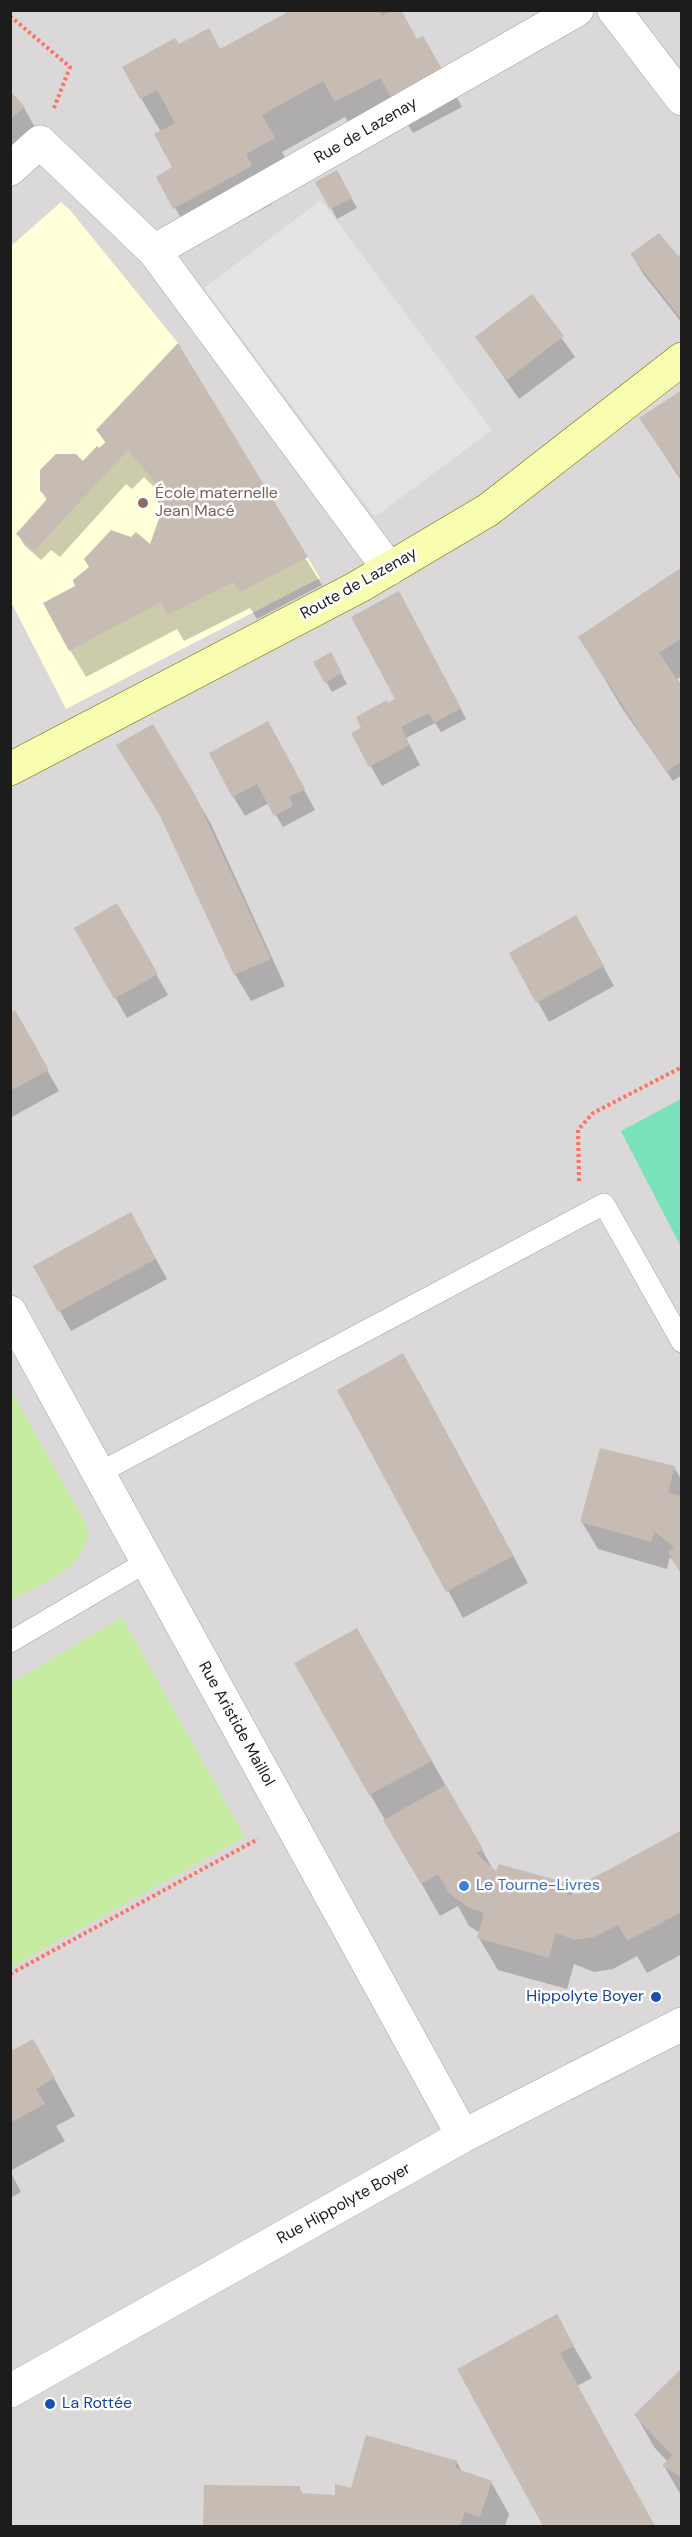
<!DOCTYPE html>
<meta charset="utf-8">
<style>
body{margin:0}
#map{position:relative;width:692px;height:2537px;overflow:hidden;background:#eee9e0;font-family:"DM Sans",sans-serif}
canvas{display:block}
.frame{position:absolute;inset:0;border:12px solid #1c1c1c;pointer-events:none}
</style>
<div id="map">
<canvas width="692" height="2537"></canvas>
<div class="frame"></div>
</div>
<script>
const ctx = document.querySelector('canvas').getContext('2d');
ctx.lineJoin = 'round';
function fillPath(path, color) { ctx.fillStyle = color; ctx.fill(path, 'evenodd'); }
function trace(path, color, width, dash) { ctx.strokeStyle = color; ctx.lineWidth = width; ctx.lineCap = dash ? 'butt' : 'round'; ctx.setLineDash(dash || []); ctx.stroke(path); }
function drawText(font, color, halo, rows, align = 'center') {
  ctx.font = font + ' "DM Sans",sans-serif'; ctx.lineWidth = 5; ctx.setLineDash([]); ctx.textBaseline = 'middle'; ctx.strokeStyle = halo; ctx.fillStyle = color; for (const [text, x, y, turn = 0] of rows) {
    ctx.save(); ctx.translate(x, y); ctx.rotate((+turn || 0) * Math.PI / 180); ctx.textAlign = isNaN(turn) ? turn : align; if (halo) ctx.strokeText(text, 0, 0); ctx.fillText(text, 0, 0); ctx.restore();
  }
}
fillPath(new Path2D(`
 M 11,11 L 681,11 L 681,2526 L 11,2526 Z`), '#dad8d8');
fillPath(new Path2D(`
 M 61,202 L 70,210 L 178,343 L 320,578 L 66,709 L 11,602 L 10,247 Z`), '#ffffd8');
fillPath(new Path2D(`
 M 11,1390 L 86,1524 C 97,1565 39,1584 11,1600 Z
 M 122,1617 L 245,1837 L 11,1967 L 11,1683 Z`), '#c6eca2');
fillPath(new Path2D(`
 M 681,1099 L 681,1247 L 621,1131 Z`), '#79e2ba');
fillPath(new Path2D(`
 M 321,200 L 492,430 L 375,517 L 204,288 Z`), '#e4e4e4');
fillPath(new Path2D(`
 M 286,10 L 389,10 L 417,41 L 423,38 L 462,107 L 413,133 L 402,114 L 358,138 L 345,117 L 282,152 L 295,176 L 266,192 L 272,204 L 196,245 L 158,177 L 174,168 L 161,132 L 141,98 L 178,46 L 220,51 L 288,14 Z
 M 10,93 L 24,108 L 45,145 L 10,174 Z
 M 336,172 L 357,208 L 337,219 L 317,182 Z
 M 632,255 L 677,258 L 682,255 L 682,323 L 644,275 Z
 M 532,296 L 575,357 L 519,399 L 477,338 Z
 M 682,392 L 682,482 L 641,419 Z
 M 98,431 L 242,454 L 322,585 L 257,619 L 250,608 L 184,641 L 177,629 L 86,677 L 70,650 L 151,546 L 162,516 L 158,491 L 144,477 L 132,489 L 126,484 L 60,557 L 51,550 L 41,560 L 24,545 L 18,534 L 48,502 L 41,491 L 83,463 L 106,444 Z
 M 682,569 L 682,676 L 676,680 L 682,689 L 682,775 L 673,781 L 622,708 L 580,638 Z
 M 315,662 L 336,664 L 347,684 L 332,692 Z
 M 453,694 L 466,719 L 441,732 L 435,723 L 406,738 L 420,765 L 382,786 L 353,734 L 364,729 L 388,705 Z
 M 279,743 L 315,810 L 283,827 L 269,803 L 245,816 L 233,796 Z
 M 194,795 L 211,824 L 285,986 L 251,1001 L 235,974 Z
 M 117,905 L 168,995 L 127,1018 L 76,929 Z
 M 587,937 L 614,986 L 549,1022 L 511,953 Z
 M 14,1012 L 59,1091 L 10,1118 L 10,1014 Z
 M 142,1234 L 167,1279 L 71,1331 L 35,1267 Z
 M 419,1382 L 528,1583 L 463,1618 L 339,1390 Z
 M 674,1467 L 682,1481 L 682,1573 L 670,1557 L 667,1569 L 598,1549 L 582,1522 Z
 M 373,1657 L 494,1871 L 569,1886 L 575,1896 L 600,1892 L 682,1832 L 682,1954 L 647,1973 L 637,1956 L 613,1969 L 594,1972 L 574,1964 L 567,1989 L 498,1970 L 479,1938 L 480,1933 L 469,1926 L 458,1906 L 440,1916 L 370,1794 Z
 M 10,2046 L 13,2052 L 54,2078 L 75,2116 L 56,2126 L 65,2141 L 10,2171 Z
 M 10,2171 L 21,2192 L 10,2198 Z
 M 556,2316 L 592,2378 L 577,2386 L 654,2526 L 545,2526 L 459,2369 Z
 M 682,2370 L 682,2497 L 664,2466 L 668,2462 L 654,2447 L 636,2415 Z
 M 457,2462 L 462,2472 L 491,2482 L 509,2514 L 505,2526 L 204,2526 L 205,2487 L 299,2488 L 303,2495 L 336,2496 Z`), '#0003');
fillPath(new Path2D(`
 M 284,10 L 379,10 L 382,16 L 392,10 L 401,10 L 417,39 L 423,36 L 442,69 L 391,97 L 380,78 L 335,102 L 323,81 L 262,115 L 275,138 L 246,154 L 252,166 L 173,209 L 156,177 L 172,167 L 154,134 L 175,123 L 157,90 L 140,99 L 122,67 L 175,38 L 179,44 L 209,28 L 220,49 L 286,13 Z
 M 10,91 L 25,107 L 10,119 Z
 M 337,170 L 352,198 L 330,209 L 315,182 Z
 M 659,233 L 678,256 L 682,253 L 682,320 L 630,254 Z
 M 532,294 L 564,336 L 507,380 L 475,337 Z
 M 178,343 L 308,557 L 240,592 L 233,582 L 167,615 L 161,602 L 69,651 L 43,603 L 75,586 L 73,580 L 89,567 L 84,559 L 111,530 L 131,537 L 136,532 L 150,544 L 160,516 L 155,482 L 128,450 L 34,551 L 16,534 L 48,498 L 40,491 L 40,470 L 56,454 L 76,454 L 83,461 L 97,446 L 99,448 L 106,442 L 96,430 Z
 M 682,390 L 682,480 L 639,418 Z
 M 682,567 L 682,638 L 659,653 L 682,686 L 682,761 L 666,772 L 578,637 Z
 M 399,591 L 461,708 L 434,723 L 429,713 L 401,727 L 410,745 L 369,767 L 351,733 L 361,728 L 356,717 L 387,700 L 388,703 L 395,699 L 351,617 Z
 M 331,652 L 342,673 L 325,683 L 313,662 Z
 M 268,721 L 305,789 L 289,797 L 293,806 L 274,816 L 257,784 L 232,797 L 209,753 Z
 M 153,724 L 195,795 L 271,959 L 234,975 L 159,814 L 116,745 Z
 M 117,903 L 158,974 L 114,999 L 74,928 Z
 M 576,915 L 604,966 L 536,1003 L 509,953 Z
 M 15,1010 L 49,1070 L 10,1091 L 10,1012 Z
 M 131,1212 L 156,1259 L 58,1312 L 33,1266 Z
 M 403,1353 L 513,1556 L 446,1592 L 337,1390 Z
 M 600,1448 L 675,1466 L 668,1493 L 682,1496 L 682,1576 L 668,1551 L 674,1547 L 655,1532 L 651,1542 L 580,1522 Z
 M 357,1628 L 432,1761 L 369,1795 L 294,1663 Z
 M 446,1785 L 483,1849 L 476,1853 L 496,1871 L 499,1864 L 570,1884 L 567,1895 L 598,1891 L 591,1879 L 682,1830 L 682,1912 L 627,1941 L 618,1925 L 594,1937 L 575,1940 L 556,1933 L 549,1958 L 477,1938 L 484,1913 L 469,1908 L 449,1893 L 438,1874 L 421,1884 L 383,1820 Z
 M 33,2039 L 55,2078 L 36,2089 L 45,2104 L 10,2123 L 10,2045 L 13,2050 Z
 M 557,2314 L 574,2346 L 560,2353 L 655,2526 L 543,2526 L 457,2369 Z
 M 682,2368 L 682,2477 L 662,2466 L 672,2455 L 634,2415 Z
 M 366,2435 L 458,2461 L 455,2468 L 492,2481 L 480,2517 L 465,2512 L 460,2526 L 203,2526 L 204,2485 L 300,2486 L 300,2493 L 335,2495 L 335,2484 L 351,2488 Z`), '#c6bcb4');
const lane = new Path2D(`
 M 99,1473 L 604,1204 L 682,1342
 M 10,1642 L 148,1561`);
const street = new Path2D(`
 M 614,10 L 682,99
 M 10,169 L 40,142 L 154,251 L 389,569
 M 154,251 L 577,10
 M 10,1312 L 463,2136
 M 10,2391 L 463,2136 L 682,2024`);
const secondary = new Path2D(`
 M 10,769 L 358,587 L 488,510 L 682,359`);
trace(lane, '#a3a3a3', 22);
trace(street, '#a3a3a3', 34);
trace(secondary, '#687500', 34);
trace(new Path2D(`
 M 10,16 L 70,67 L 54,108
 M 579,1181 L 578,1130 L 593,1113 L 682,1067
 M 10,1974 L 258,1839`), '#ff7260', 4, [3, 3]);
trace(lane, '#fff', 21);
trace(street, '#fff', 33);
trace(secondary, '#f8fdb0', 33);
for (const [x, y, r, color] of [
 [143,503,6,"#8d6e63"],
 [464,1886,6,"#3f7fe0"],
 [656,1997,6,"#1a4fb4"],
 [50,2404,6,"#1a4fb4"]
]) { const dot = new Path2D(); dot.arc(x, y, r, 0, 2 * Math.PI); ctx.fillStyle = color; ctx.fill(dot); trace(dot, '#fff', 2); }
drawText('16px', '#1c1c1c', '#fff', [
 ["Rue de Lazenay",366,131,-30],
 ["Route de Lazenay",359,584,-29],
 ["Rue Aristide Maillol",236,1724,61],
 ["Rue Hippolyte Boyer",344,2204,-29]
]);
drawText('16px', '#785e54', '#fff', [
 ["École maternelle",155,494],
 ["Jean Macé",155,512]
], 'left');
drawText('16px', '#366cbe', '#fff', [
 ["Le Tourne-Livres",476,1886]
], 'left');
drawText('16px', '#164399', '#fff', [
 ["Hippolyte Boyer",644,1997],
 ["La Rottée",62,2404,"left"]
], 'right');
</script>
